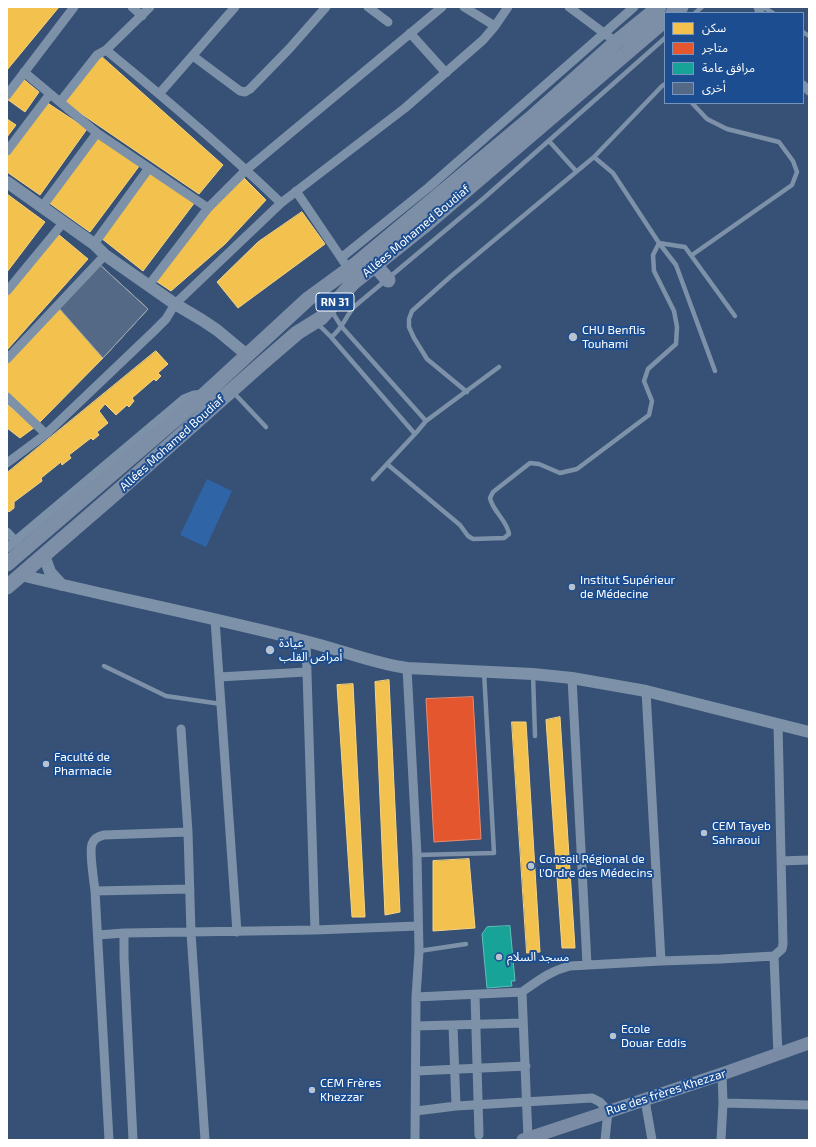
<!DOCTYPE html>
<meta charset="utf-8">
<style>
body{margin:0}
#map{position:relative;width:816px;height:1147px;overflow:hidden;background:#365175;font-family:"Exo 2","Noto Sans Arabic",sans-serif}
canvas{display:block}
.frame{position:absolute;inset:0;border:8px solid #fff;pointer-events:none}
.legend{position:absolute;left:664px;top:12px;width:140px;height:92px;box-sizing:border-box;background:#1b4d90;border:1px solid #7694bc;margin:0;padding:5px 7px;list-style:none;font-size:12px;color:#fff}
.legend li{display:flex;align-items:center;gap:8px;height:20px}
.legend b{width:20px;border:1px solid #7694bc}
</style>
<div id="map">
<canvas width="816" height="1147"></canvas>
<div class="frame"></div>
<ul class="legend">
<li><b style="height:11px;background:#f2c14e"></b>سكن</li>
<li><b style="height:11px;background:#e4572e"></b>متاجر</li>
<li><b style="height:11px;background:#17a398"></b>مرافق عامة</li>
<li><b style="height:11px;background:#536985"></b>أخرى</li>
</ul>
</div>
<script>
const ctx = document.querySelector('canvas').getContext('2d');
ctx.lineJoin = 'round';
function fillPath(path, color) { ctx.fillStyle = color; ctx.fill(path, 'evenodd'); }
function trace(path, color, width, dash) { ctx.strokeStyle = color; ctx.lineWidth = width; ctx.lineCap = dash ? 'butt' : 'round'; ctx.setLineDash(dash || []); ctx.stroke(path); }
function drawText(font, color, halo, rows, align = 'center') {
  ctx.font = font + ' "Exo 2","Noto Sans Arabic",sans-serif'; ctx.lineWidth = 4; ctx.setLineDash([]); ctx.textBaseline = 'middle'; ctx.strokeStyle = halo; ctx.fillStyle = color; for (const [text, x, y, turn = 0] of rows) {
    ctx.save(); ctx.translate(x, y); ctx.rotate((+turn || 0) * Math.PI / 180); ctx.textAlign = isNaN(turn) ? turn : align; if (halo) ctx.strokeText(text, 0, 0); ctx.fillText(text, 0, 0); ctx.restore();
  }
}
fillPath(new Path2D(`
 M 207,479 L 232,491 L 206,547 L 180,535 Z`), '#2f64a6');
const homes = new Path2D(`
 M 7,7 L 59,7 L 7,70 Z
 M 101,56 L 223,165 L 199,194 L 64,102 Z
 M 22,78 L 39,92 L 25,112 L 7,99 Z
 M 46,102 L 87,129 L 40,195 L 7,172 L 7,154 Z
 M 7,119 L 16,125 L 7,137 Z
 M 98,136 L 140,165 L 90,232 L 48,202 Z
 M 149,172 L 195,202 L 143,271 L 101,238 Z
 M 241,175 L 266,200 L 225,244 L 171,291 L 153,279 Z
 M 7,194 L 45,222 L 7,272 Z
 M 302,212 L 325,244 L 238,308 L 217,282 L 258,242 Z
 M 58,234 L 88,259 L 7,350 L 7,296 Z
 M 99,264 L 148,309 L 103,358 L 37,425 L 7,396 L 7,362 Z
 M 156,351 L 168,364 L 158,373 L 161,376 L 156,381 L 154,379 L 132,398 L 134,401 L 129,407 L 127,405 L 116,415 L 105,404 L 99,411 L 108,423 L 97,432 L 99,435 L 93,440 L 91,438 L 69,455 L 71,458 L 62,465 L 61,462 L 41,478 L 42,481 L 14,502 L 14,508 L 9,512 L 7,509 L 7,473 Z
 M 7,404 L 35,427 L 20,438 L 7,428 Z
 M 389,680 L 400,912 L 385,915 L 375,682 Z
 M 353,684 L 365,917 L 352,917 L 337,685 Z
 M 560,717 L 575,948 L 562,948 L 546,720 Z
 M 512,722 L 526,722 L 540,952 L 527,953 Z
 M 469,859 L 475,928 L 433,931 L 433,861 Z`);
fillPath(homes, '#f2c14e');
trace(homes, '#f6d483', 1);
const shops = new Path2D(`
 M 473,697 L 481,839 L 434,842 L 426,699 Z`);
fillPath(shops, '#e4572e');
trace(shops, '#ec896d', 1);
const public = new Path2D(`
 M 510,926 L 515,981 L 511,981 L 512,986 L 487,988 L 482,934 L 487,927 Z`);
fillPath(public, '#17a398');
trace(public, '#5dbfb7', 1);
const building = new Path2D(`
 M 99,264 L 148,309 L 103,358 L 59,308 Z`);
fillPath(building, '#536985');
trace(building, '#92a2b6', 1);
trace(new Path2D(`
 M 763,7 L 773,13
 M 695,13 L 702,7
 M 803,32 L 809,36
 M 549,141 L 576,171
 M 594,157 L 613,173 L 659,243 L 676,265 L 715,371
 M 692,255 L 792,185 L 797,172 L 793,161 L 779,142 L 727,129 L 707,119 L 692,103
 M 331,310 L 341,326 L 426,421
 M 316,324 L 322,328 L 331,337 L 415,434
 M 331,337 C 342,330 346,315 355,306 L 484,198 L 665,38
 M 233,392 L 266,427
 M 467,392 L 427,359 L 414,338 L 409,327 L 409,319 L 412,311 L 450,277 L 594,157 L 662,86 L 665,84
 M 387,464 L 460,525 L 468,536 L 473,539 L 504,538 L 509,534 C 507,520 493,512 490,498 L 493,492 L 530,463 L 539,464 L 560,473 L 577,469 L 649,415 L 652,401 L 644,381 L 648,369 L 676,344 L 677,327 L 674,311 L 654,271 L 653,255 L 659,243 L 685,247 L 735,316
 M 373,479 L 415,434 L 426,421 L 499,367
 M 104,666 L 166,696 L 221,704
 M 533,675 L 535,736
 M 417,855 L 494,853 L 484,672
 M 419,951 L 466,944`), '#7d91a8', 4.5);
trace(new Path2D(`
 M 132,7 L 142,16
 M 150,7 L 106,50 C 166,99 225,149 281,203
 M 368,7 L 388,22
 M 464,7 L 495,26
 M 569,7 L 616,42
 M 758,7 L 760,13
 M 410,33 L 446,73
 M 193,56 L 240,91 L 245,92 L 250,89 L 289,49 L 326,7
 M 24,72 L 97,133 L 208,208
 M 803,85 L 809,91
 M 159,94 L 235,7
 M 7,95 L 74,7
 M 60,102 L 97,55 L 106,50
 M 7,151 L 50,94
 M 296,191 L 344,262
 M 42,207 L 97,133
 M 94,244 L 149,168
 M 341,258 L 429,187 L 634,7
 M 149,285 L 208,208 L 246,170 L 442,7
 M 7,291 L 63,223
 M 7,359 L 105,255
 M 7,397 L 46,434
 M 7,463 L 46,434 L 154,331 L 166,319 L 175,304 L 281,203 L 405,108 L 483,40 L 495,26 L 508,7
 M 7,532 L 19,545
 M 7,548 L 184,399 L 194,395 L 203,394
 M 215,620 L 237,932
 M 306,641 L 315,930
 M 407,668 L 417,855 L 419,951 L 416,997 L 415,1140
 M 219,677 L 306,672
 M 572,678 L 587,964
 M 646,691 L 661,961
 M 181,729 L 188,832 L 191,933 L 205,1140
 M 188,832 L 104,835 C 99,836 94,838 92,844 C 89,852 94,881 95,891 L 190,889
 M 781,861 L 809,860
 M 95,891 L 109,1140
 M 98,935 L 124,933
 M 774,956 L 778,1055
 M 475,995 L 479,1135
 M 416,997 L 522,992
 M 453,1025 L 456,1106
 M 416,1026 L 523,1023
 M 416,1071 L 526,1066
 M 645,1100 L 652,1140
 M 723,1103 L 809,1105
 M 416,1111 L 456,1106 L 592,1098 L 600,1102 L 608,1111 L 605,1140
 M 528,1138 L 522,992 C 539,980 550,971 570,966 L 661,961 L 721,959 L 774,956 L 782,949 L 783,944 L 778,724
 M 133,1140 L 124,957 L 124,933 L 315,930 L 418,926
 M 721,1140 L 723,1103 L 722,1074`), '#7d91a8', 9);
trace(new Path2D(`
 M 7,182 L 94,244 L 105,255 L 175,304 L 202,320 L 217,330 L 247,355
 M 44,555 L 50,572 L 62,585
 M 21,575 C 115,598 211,617 305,641 C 339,649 371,663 407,668 L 533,674 L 572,678 L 646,691 L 809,732`), '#7d91a8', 12);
trace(new Path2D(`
 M 523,1140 L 722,1074 L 809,1043`), '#7a8ca5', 13);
trace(new Path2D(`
 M 673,13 L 681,7
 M 375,265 L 388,280
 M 7,564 L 205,394 L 308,299 L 356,264 L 531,118 L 616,42 L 659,7
 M 7,587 L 118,491 L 260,365 L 297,333 L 321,318 L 353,283 L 423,227 L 665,20`), '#7d8ea7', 15);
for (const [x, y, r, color] of [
 [573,337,5,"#b9c2cf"],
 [572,587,4,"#b9c2cf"],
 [270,650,5,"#b9c2cf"],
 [46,764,4,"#b9c2cf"],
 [704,833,4,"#b9c2cf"],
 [531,866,4,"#b9c2cf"],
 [499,957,4,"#b9c2cf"],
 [613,1036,4,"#b9c2cf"],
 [312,1090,4,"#b9c2cf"]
]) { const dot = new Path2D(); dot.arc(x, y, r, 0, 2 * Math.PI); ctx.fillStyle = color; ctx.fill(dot); trace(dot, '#1b4d90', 1.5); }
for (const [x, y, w] of [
 [335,302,38]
]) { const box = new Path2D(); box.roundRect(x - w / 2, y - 9, w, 18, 3); ctx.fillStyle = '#1b4d90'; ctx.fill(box); trace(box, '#fff', 1); }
drawText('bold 11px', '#fff', null, [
 ["RN 31",335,302]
]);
drawText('12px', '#fff', '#1b4d90', [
 ["Allées Mohamed Boudiaf",416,231,-40],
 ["Allées Mohamed Boudiaf",172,443,-42],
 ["Rue des frères Khezzar",666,1092,-18]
]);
drawText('12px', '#fff', '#1b4d90', [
 ["CHU Benflis",582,330],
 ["Touhami",582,344],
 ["Institut Supérieur",580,580],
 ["de Médecine",580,594],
 ["عيادة",279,643],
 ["أمراض القلب",279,657],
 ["Faculté de",54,757],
 ["Pharmacie",54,771],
 ["CEM Tayeb",712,826],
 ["Sahraoui",712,840],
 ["Conseil Régional de",539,859],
 ["l'Ordre des Médecins",539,873],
 ["مسجد السلام",507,957],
 ["Ecole",621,1029],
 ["Douar Eddis",621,1043],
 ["CEM Frères",320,1083],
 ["Khezzar",320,1097]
], 'left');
</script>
